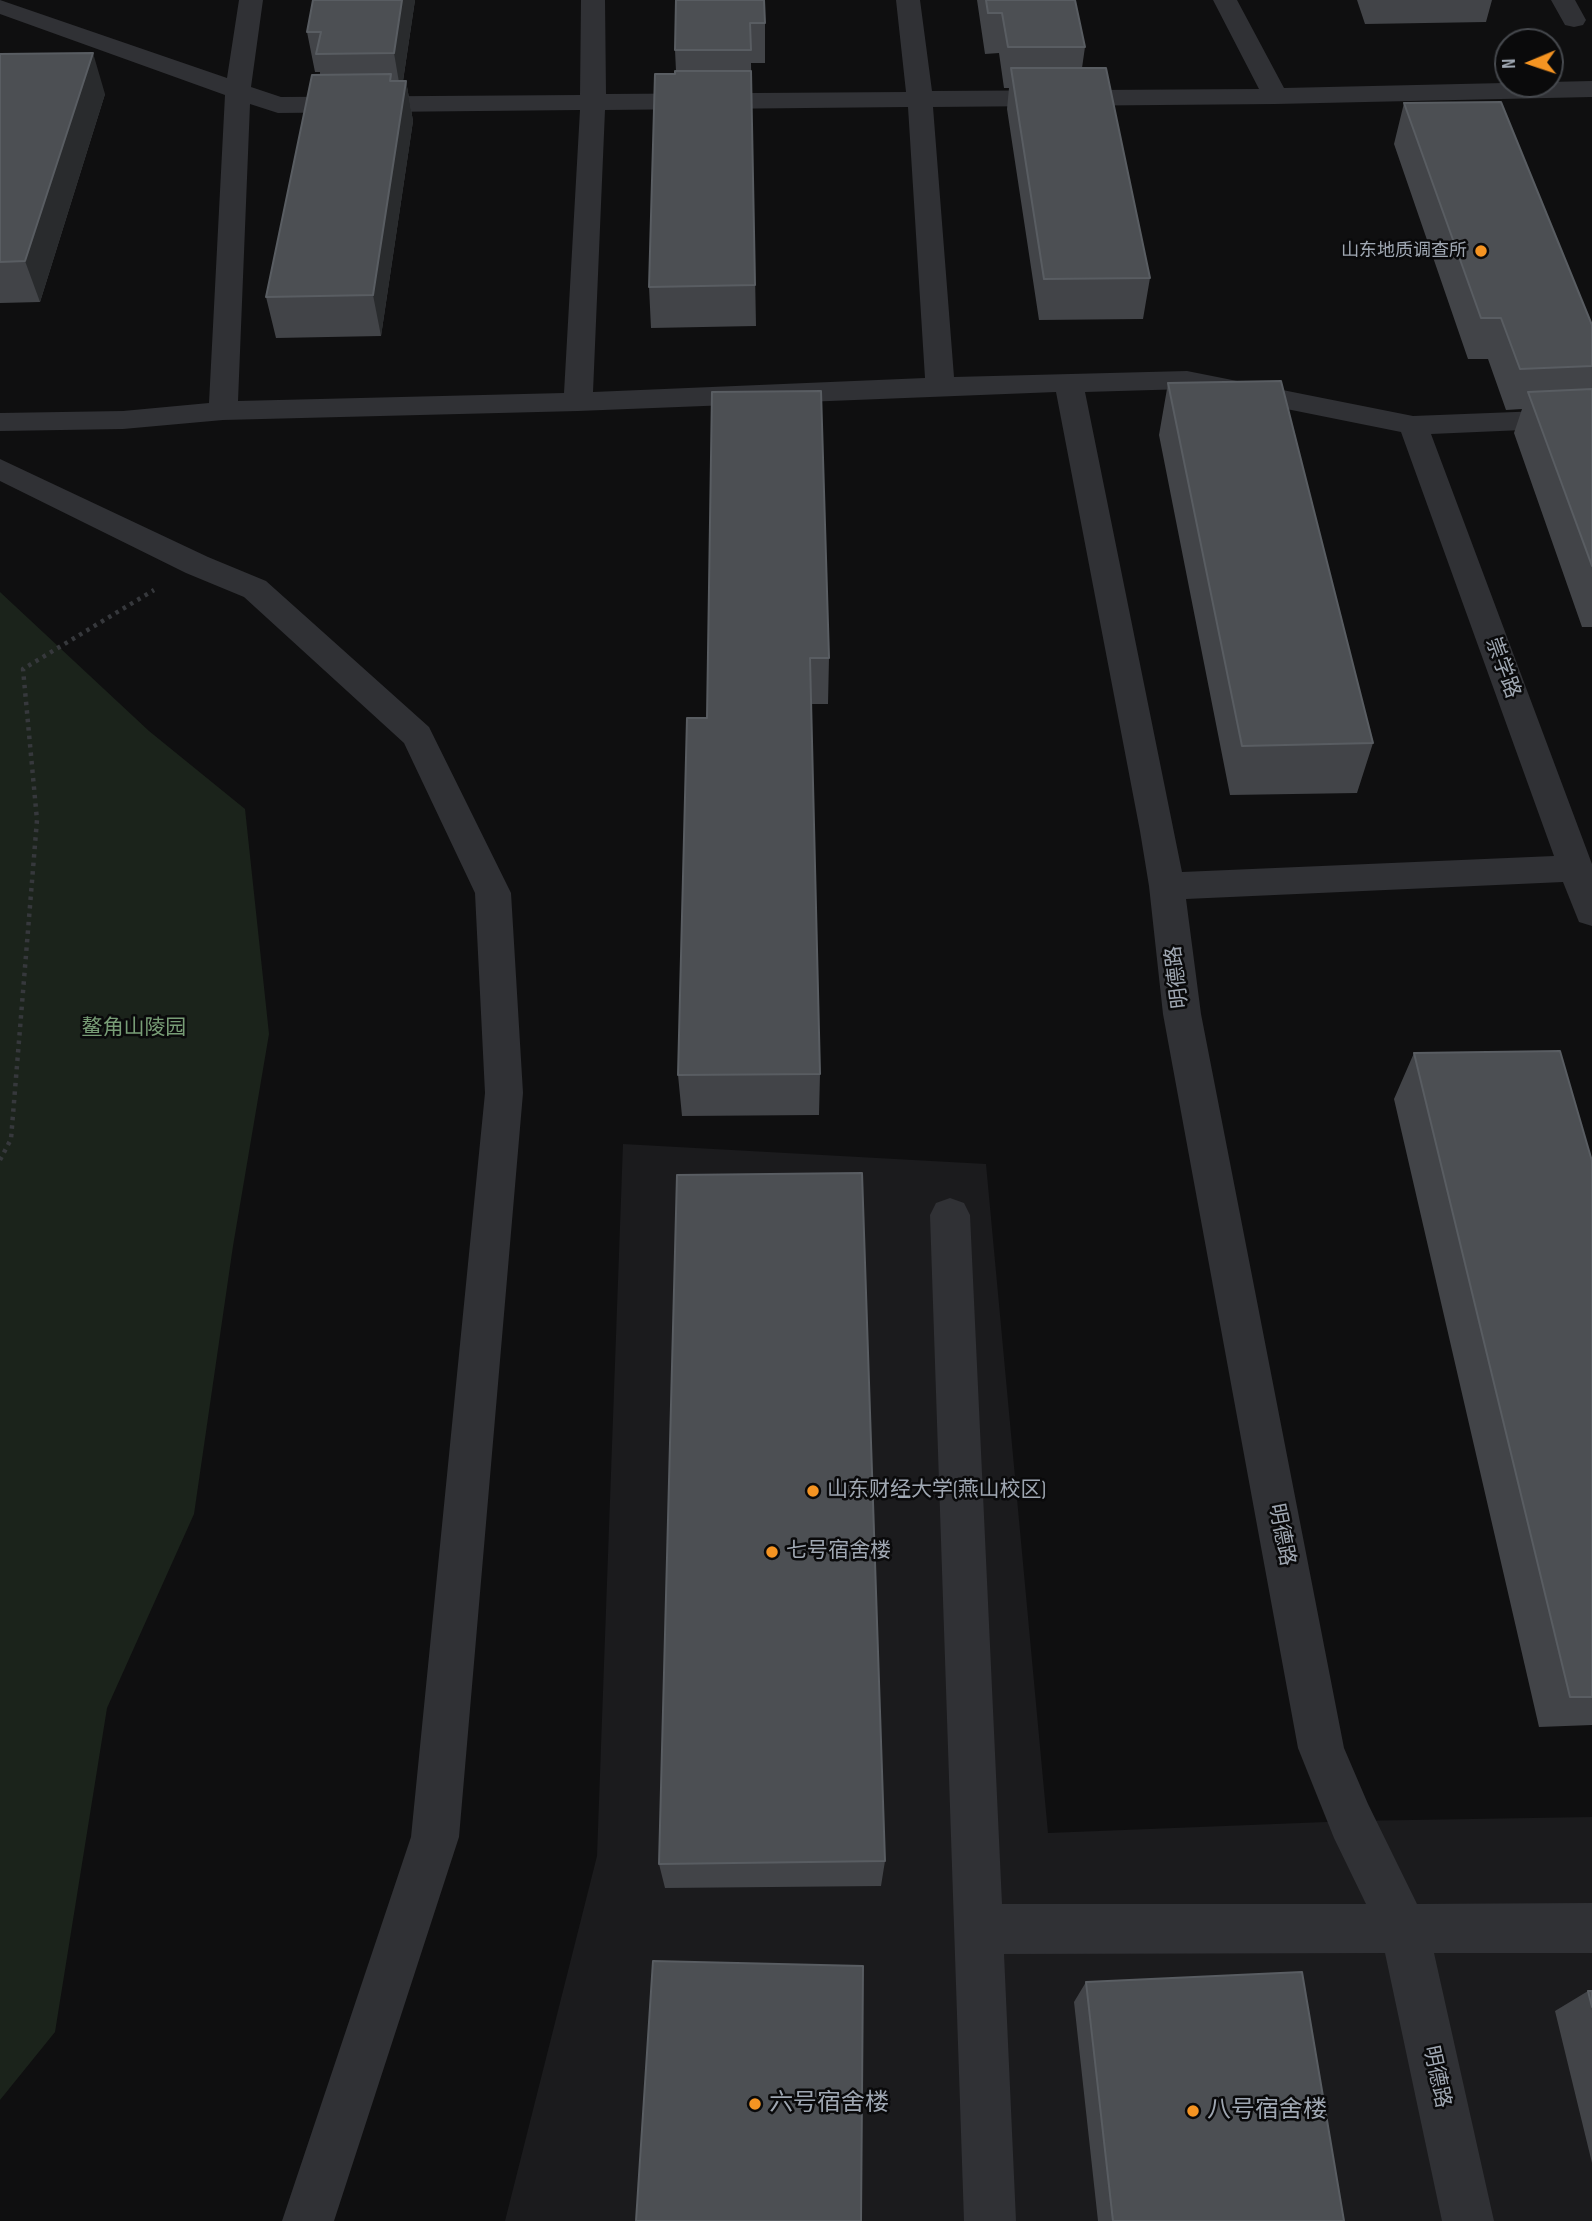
<!DOCTYPE html>
<meta charset="utf-8">
<style>
body{margin:0}
#map{position:relative;width:1592px;height:2221px;overflow:hidden;background:#0f0f10;font-family:"Sofia Sans Condensed",sans-serif}
canvas{display:block}
.north{position:absolute;left:1494px;top:28px;width:70px;height:70px;box-sizing:border-box;background:#0a0a0b;border:2px solid #46494e;border-radius:50%;rotate:268deg;font-size:19px;font-weight:700;line-height:28px;text-align:center;color:#9fa7b2}
.north::after{content:'';display:block;margin:auto;width:24px;height:32px;background:#f59422;clip-path:polygon(50% 0,100% 100%,50% 72%,0 100%)}
</style>
<div id="map">
<canvas width="1592" height="2221"></canvas>
<div class="north">N</div>
</div>
<script>
const ctx = document.querySelector('canvas').getContext('2d');
ctx.lineJoin = 'round';
function fillPath(path, color) { ctx.fillStyle = color; ctx.fill(path, 'evenodd'); }
function trace(path, color, width, dash) { ctx.strokeStyle = color; ctx.lineWidth = width; ctx.lineCap = dash ? 'butt' : 'round'; ctx.setLineDash(dash || []); ctx.stroke(path); }
function drawText(font, color, halo, rows, align = 'center') {
  ctx.font = font + ' "Sofia Sans Condensed","Noto Sans SC",sans-serif'; ctx.lineWidth = 5; ctx.setLineDash([]); ctx.textBaseline = 'middle'; ctx.strokeStyle = halo; ctx.fillStyle = color; for (const [text, x, y, turn = 0] of rows) {
    ctx.save(); ctx.translate(x, y); ctx.rotate((+turn || 0) * Math.PI / 180); ctx.textAlign = isNaN(turn) ? turn : align; if (halo) ctx.strokeText(text, 0, 0); ctx.fillText(text, 0, 0); ctx.restore();
  }
}
fillPath(new Path2D(`
 M 623,1144 L 986,1164 L 1048,1833 L 1351,1821 L 1592,1817 L 1592,2221 L 505,2221 L 597,1856 Z`), '#1b1b1d');
fillPath(new Path2D(`
 M 0,592 L 149,731 L 245,809 L 269,1034 L 233,1246 L 194,1514 L 107,1708 L 55,2032 L 0,2100 Z`), '#1b231b');
trace(new Path2D(`
 M 0,1160 L 11,1139 L 37,820 L 23,669 L 154,590`), '#36383c', 4.5, [3.5, 5]);
fillPath(new Path2D(`
 M 0,0 L 227,78 L 239,0 L 263,0 L 251,87 L 281,97 L 580,95 L 581,0 L 605,0 L 606,94 L 906,92 L 896,0 L 920,0 L 932,91 L 1259,89 L 1213,0 L 1237,0 L 1284,88 L 1592,81 L 1592,97 L 1275,104 L 933,107 L 954,377 L 1187,371 L 1413,416 L 1592,409 L 1592,427 L 1431,434 L 1592,864 L 1592,926 L 1579,922 L 1563,882 L 1186,899 L 1201,1014 L 1344,1748 L 1368,1804 L 1417,1904 L 1592,1903 L 1592,1953 L 1434,1953 L 1494,2221 L 1442,2221 L 1385,1953 L 1004,1954 L 1016,2221 L 964,2221 L 930,1215 L 936,1203 L 950,1198 L 964,1203 L 970,1215 L 1002,1904 L 1366,1904 L 1334,1838 L 1298,1748 L 1163,1014 L 1149,886 L 1140,831 L 1056,392 L 578,411 L 223,420 L 123,429 L 0,431 L 0,413 L 123,411 L 209,403 L 225,95 L 0,14 ZM 250,104 L 278,113 L 580,110 L 564,393 L 238,401 ZM 908,107 L 925,378 L 593,392 L 605,110 ZM 1187,389 L 1401,432 L 1554,856 L 1182,872 L 1085,392 Z
 M 1551,0 L 1575,0 L 1586,20 L 1583,25 L 1574,27 L 1565,25 Z
 M 0,459 L 208,557 L 266,581 L 429,727 L 511,893 L 523,1093 L 459,1837 L 334,2221 L 282,2221 L 411,1837 L 485,1093 L 475,893 L 404,743 L 244,597 L 186,573 L 0,481 Z`), '#303135');
fillPath(new Path2D(`
 M 415,0 L 403,81 L 406,81 L 413,121 L 381,336 L 276,338 L 266,297 L 320,74 L 320,72 L 315,72 L 307,32 Z
 M 676,0 L 765,23 L 765,63 L 751,63 L 756,326 L 651,328 L 649,287 L 675,74 L 676,71 L 675,50 Z
 M 977,0 L 1075,0 L 1085,47 L 1082,68 L 1150,278 L 1143,319 L 1039,320 L 1007,109 L 1009,88 L 1004,88 L 999,53 L 985,54 Z
 M 1357,0 L 1492,0 L 1486,22 L 1365,24 Z
 M 0,54 L 105,94 L 40,302 L 0,303 Z
 M 1404,103 L 1592,325 L 1592,627 L 1582,627 L 1514,433 L 1522,409 L 1506,410 L 1488,359 L 1468,359 L 1394,144 Z
 M 1168,383 L 1373,743 L 1357,793 L 1230,795 L 1159,435 Z
 M 712,392 L 829,658 L 828,704 L 811,704 L 820,1074 L 819,1115 L 682,1116 L 678,1075 L 707,718 Z
 M 1414,1053 L 1592,1161 L 1592,1725 L 1539,1727 L 1394,1099 Z
 M 885,1861 L 881,1886 L 665,1888 L 659,1864 Z
 M 1086,1982 L 1344,2221 L 1098,2221 L 1074,2002 Z
 M 1588,1991 L 1592,1991 L 1592,2163 L 1555,2011 Z`), '#424448');
fillPath(new Path2D(`
 M 402,0 L 415,0 L 401,94 L 394,53 Z
 M 93,53 L 105,94 L 40,302 L 25,261 Z
 M 406,81 L 413,121 L 381,336 L 373,295 Z`), '#292b2d');
const building = new Path2D(`
 M 313,0 L 402,0 L 394,53 L 316,54 L 321,32 L 307,32 Z
 M 676,0 L 764,0 L 765,23 L 750,23 L 751,50 L 675,50 Z
 M 986,0 L 1075,0 L 1085,47 L 1008,47 L 1002,13 L 988,13 Z
 M 93,53 L 25,261 L 0,262 L 0,54 Z
 M 1011,68 L 1106,68 L 1150,278 L 1044,279 Z
 M 675,71 L 751,71 L 755,285 L 649,287 L 655,74 L 675,74 Z
 M 391,74 L 390,81 L 406,81 L 373,295 L 266,297 L 312,75 Z
 M 1501,102 L 1592,325 L 1592,366 L 1520,369 L 1501,318 L 1481,318 L 1404,103 Z
 M 1281,381 L 1373,743 L 1242,746 L 1168,383 Z
 M 1592,389 L 1592,566 L 1528,392 Z
 M 821,391 L 829,658 L 810,658 L 820,1074 L 678,1075 L 687,718 L 707,718 L 712,392 Z
 M 1560,1051 L 1592,1161 L 1592,1697 L 1570,1697 L 1414,1053 Z
 M 862,1173 L 885,1861 L 659,1864 L 677,1175 Z
 M 653,1961 L 863,1966 L 861,2221 L 636,2221 Z
 M 1302,1972 L 1344,2221 L 1113,2221 L 1086,1982 Z
 M 1588,1991 L 1592,1991 L 1592,2007 Z`);
fillPath(building, '#4c4f53');
trace(building, '#595d62', 2);
for (const [x, y, r, color] of [
 [1481,251,7,"#f59422"],
 [813,1491,7,"#f59422"],
 [772,1552,7,"#f59422"],
 [755,2104,7,"#f59422"],
 [1193,2111,7,"#f59422"]
]) { const dot = new Path2D(); dot.arc(x, y, r, 0, 2 * Math.PI); ctx.fillStyle = color; ctx.fill(dot); trace(dot, '#0a0a0b', 2.5); }
drawText('18px', '#9fa7b2', '#0a0a0b', [
 ["山东地质调查所",1467,251]
], 'right');
drawText('21px', '#9fa7b2', '#0a0a0b', [
 ["崇学路",1502,668,70],
 ["明德路",1178,977,-97],
 ["明德路",1281,1535,79],
 ["明德路",1436,2077,78]
]);
drawText('21px', '#789d76', '#0a0a0b', [
 ["鳌角山陵园",134,1029]
]);
drawText('21px', '#9fa7b2', '#0a0a0b', [
 ["山东财经大学(燕山校区)",827,1491],
 ["七号宿舍楼",786,1552]
], 'left');
drawText('24px', '#9fa7b2', '#0a0a0b', [
 ["六号宿舍楼",769,2104],
 ["八号宿舍楼",1207,2111]
], 'left');
</script>
